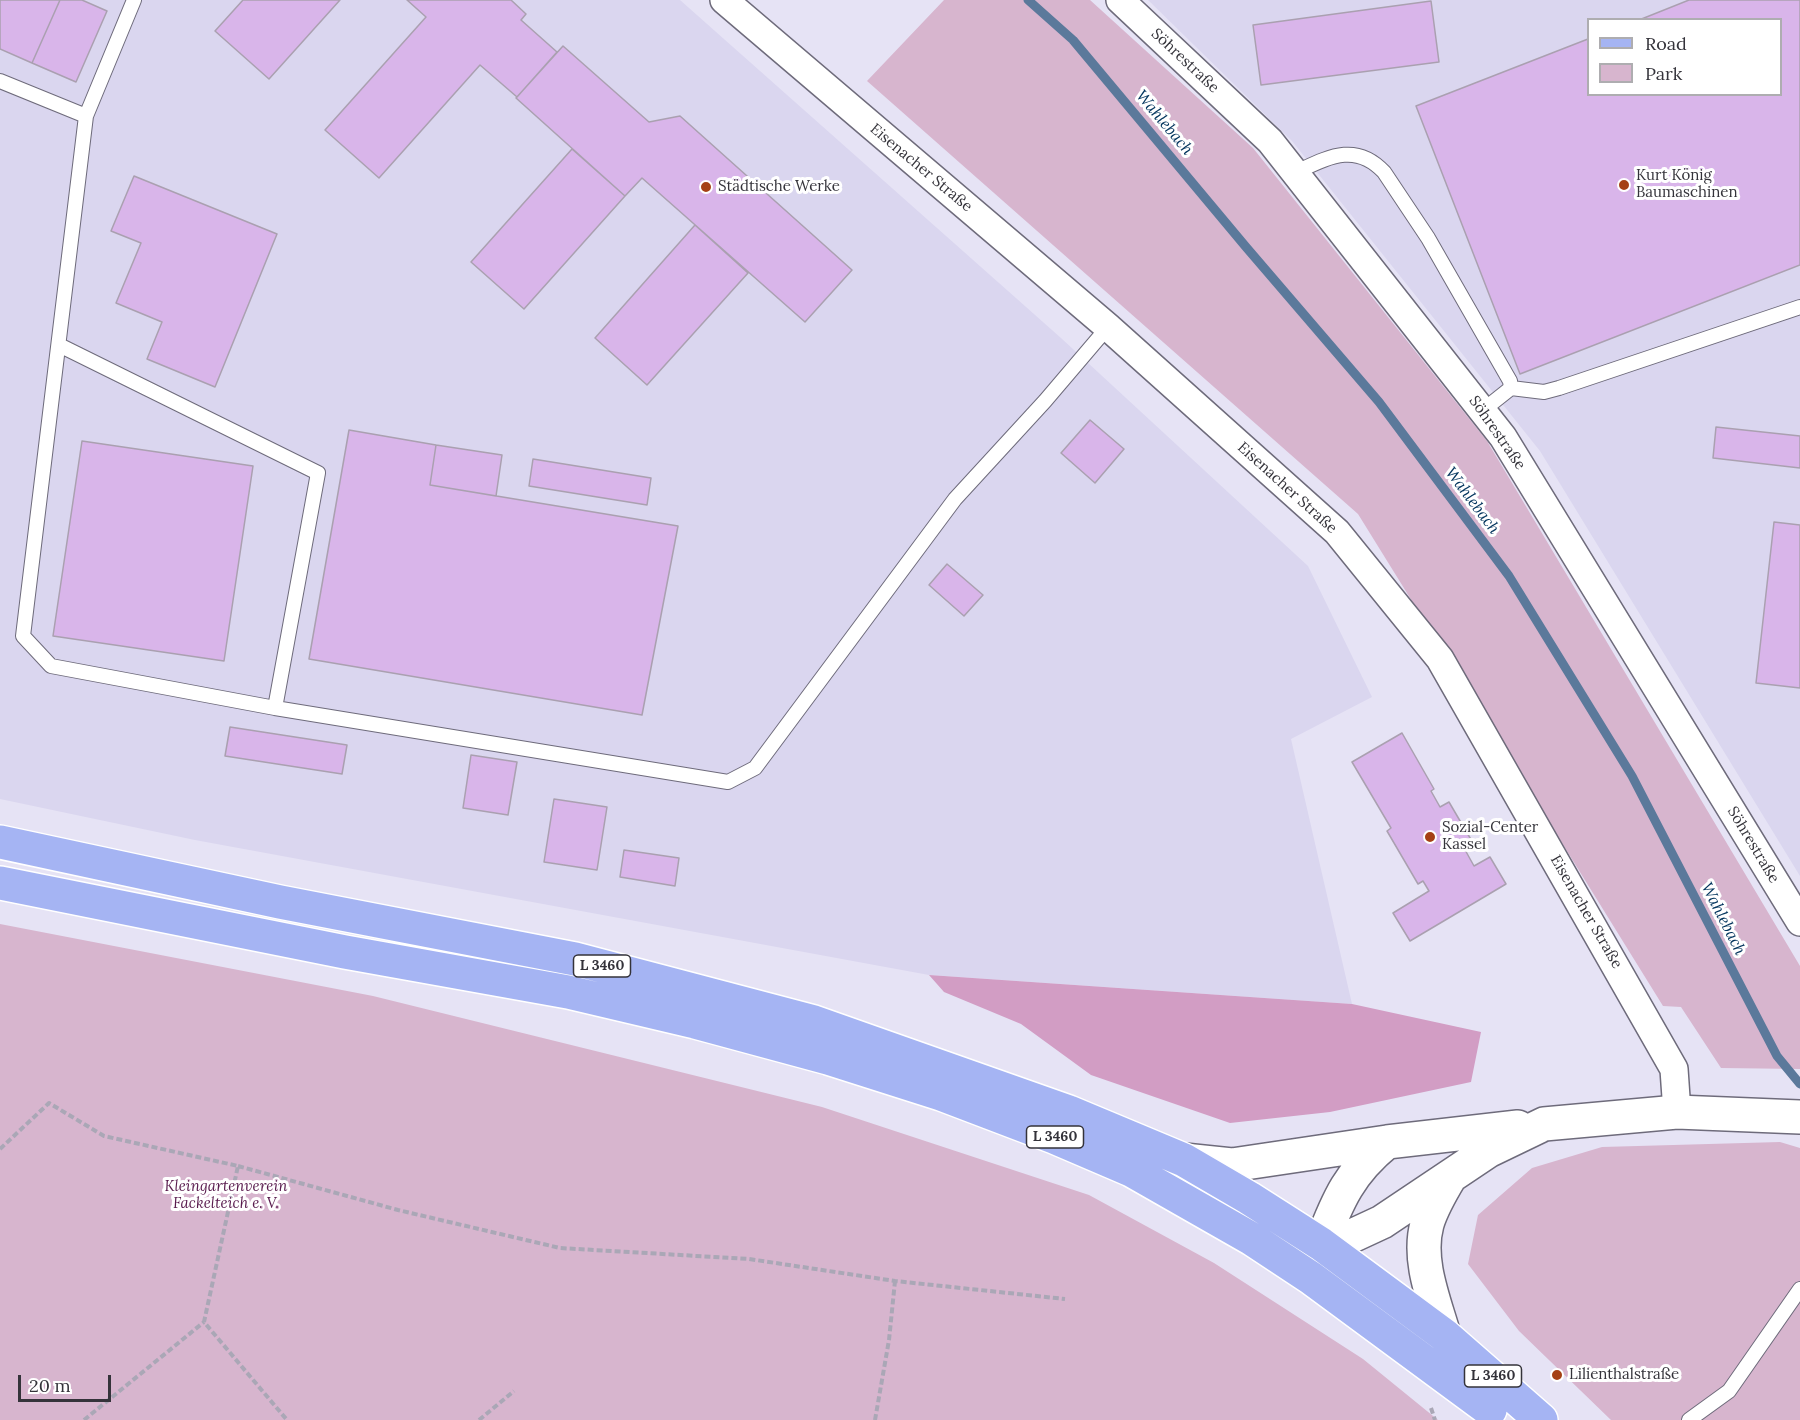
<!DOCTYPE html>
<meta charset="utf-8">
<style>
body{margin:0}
#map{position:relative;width:1800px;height:1420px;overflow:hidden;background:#e6e3f5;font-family:Lora,serif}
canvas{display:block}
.legend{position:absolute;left:1587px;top:18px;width:195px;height:78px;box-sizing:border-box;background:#fff;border:2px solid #aeadb0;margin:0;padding:8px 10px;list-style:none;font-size:18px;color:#34333a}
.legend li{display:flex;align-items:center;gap:12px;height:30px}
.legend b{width:30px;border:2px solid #aeadb0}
.scale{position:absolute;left:18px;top:1375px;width:93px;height:27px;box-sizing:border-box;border:3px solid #34333a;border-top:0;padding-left:8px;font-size:18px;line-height:21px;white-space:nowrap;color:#34333a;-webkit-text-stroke:4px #fff;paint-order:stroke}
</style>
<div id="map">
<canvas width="1800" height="1420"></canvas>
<ul class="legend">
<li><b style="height:8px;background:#a5b4f3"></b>Road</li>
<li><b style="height:16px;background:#d7b5ce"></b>Park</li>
</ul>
<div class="scale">20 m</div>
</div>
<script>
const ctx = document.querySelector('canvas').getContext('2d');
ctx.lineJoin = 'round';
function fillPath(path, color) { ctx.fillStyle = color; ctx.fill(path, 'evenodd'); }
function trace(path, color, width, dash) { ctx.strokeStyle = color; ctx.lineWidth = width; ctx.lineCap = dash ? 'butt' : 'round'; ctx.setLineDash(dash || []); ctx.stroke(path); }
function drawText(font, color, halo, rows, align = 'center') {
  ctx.font = font + ' Lora,serif'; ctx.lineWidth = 6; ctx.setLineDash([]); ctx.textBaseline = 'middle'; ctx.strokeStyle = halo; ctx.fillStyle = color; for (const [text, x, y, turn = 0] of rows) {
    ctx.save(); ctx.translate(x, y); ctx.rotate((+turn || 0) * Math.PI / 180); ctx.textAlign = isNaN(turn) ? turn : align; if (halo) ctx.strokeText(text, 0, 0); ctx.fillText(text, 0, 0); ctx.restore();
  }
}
fillPath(new Path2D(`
 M 0,0 L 680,0 L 1061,338 L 1308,566 L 1372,697 L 1291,739 L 1352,1004 L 929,975 L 195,840 L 0,799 Z
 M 1148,0 L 1800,0 L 1800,876 L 1540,451 L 1292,141 ZM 1588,20 L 1780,20 L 1780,94 L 1588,94 Z`), '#dad6ef');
fillPath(new Path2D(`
 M 944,0 L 1090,0 L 1253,148 L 1487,441 L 1800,966 L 1800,1069 L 1721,1068 L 1681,1007 L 1663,1006 L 1358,514 L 867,81 Z
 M 0,924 L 373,996 L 822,1107 L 1089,1195 L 1214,1263 L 1363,1359 L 1438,1420 L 0,1420 Z
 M 1780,1142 L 1800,1148 L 1800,1420 L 1611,1420 L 1519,1331 L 1468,1264 L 1478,1215 L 1532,1168 L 1602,1147 Z`), '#d7b5ce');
fillPath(new Path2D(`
 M 929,975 L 1352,1004 L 1481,1032 L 1471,1082 L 1330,1112 L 1230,1123 L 1091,1075 L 1021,1024 L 944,992 Z`), '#d29dc4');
trace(new Path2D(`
 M 1028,0 L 1073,40 L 1246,247 L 1379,402 L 1509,576 L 1632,776 L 1777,1056 L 1800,1084`), '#5b799b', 9);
const building = new Path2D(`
 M 0,0 L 60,0 L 32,63 L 0,49 Z
 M 60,0 L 82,0 L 107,11 L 76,82 L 32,63 Z
 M 243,0 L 340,0 L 269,79 L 215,31 Z
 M 407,0 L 511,0 L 526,14 L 521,20 L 557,52 L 517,97 L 480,65 L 379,178 L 325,130 L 426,17 Z
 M 1689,0 L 1800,0 L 1800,265 L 1520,374 L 1416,106 L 1588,39 L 1588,94 L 1780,94 L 1780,20 L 1639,20 Z
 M 1431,1 L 1439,62 L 1261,85 L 1253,25 Z
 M 563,46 L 649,122 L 680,116 L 852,270 L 805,322 L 642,178 L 625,196 L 516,98 Z
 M 572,149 L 625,196 L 524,309 L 471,262 Z
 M 134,176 L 277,234 L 215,387 L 147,359 L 162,322 L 116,303 L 141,243 L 111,231 Z
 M 695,225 L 748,273 L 647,385 L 595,338 Z
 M 1090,420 L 1124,449 L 1095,483 L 1061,453 Z
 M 1716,427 L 1800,436 L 1800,468 L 1713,458 Z
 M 349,430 L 436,445 L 430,485 L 678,526 L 642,715 L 309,659 Z
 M 82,441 L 253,466 L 224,661 L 53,636 Z
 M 436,445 L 502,455 L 496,496 L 430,485 Z
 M 533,459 L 651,478 L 647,505 L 529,486 Z
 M 1774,522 L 1800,525 L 1800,688 L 1756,683 Z
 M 947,564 L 983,595 L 964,616 L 929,585 Z
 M 230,727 L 347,745 L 342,774 L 225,756 Z
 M 1402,733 L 1434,789 L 1431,791 L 1440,807 L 1449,802 L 1473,843 L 1464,848 L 1474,866 L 1490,857 L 1506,884 L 1410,941 L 1393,913 L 1429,891 L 1423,881 L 1418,884 L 1387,831 L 1391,828 L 1352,762 Z
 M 471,755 L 517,762 L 508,815 L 463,808 Z
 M 554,799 L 607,807 L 597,870 L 544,862 Z
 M 624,850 L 679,858 L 675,886 L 620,877 Z`);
fillPath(building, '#d9b5ea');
trace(building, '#aaa0b0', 1.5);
const service = new Path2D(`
 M 134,0 L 86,116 L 23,636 L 51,666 L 275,708 L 728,782 L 755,768 L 955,499 L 1045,401 L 1108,327
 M 0,81 L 86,116
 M 1294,173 C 1327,158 1355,141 1384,172 L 1428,238 L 1510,381 L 1511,388 L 1482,411
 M 59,345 L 318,473 L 275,708
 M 1511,388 L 1544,392 L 1559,388 L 1800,307
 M 1689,1420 L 1729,1391 L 1800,1289`);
const minor = new Path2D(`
 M 724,0 L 1108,327 L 1337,532 L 1440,659 L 1674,1069 L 1677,1112
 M 1120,0 L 1270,141 L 1503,437 L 1800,922`);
const secondary = new Path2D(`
 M 1184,1160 L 1232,1165 L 1387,1142 L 1518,1127
 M 1321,1244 L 1354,1235 L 1382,1222 L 1488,1151 L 1544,1124 L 1677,1112 L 1800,1117
 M 1321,1244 C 1338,1199 1350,1172 1387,1142
 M 1444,1335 C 1434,1300 1417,1260 1427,1224 C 1432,1207 1441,1192 1450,1177`);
const primary = new Path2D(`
 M 0,842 L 280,902 L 575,959 L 814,1022 L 1069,1112 L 1184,1160 L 1249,1198 L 1321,1244 L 1444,1335 L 1541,1420
 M 0,883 L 345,952 L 568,992 L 695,1022 L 828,1058 L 941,1094 L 1054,1137 L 1131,1170 L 1252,1239 L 1311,1278 L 1490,1410`);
trace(service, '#6e6b7b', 16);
trace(minor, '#6e6b7b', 30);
trace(secondary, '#6e6b7b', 36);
trace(primary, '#fff', 36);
trace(new Path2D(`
 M 0,1149 L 49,1103 L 104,1136 L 238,1166 L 204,1322 L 287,1420
 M 238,1166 L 398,1210 L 560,1248 L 749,1259 L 895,1281 L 1065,1299
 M 1431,1408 L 1435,1420
 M 84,1420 L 204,1322
 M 479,1420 L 514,1391
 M 875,1420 L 889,1340 L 895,1281`), '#aaa7b6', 4, [6, 3]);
trace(service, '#fff', 14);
trace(minor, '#fff', 27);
trace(secondary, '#fff', 33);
trace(primary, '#a5b4f3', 33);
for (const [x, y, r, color] of [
 [1624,185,6,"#a54015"],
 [706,187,6,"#a54015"],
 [1430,837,6,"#a54015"],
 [1557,1375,6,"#a54015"]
]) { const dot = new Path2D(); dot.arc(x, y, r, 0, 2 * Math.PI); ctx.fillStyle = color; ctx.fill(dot); trace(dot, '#fff', 2); }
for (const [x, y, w] of [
 [602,966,57],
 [1055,1137,57],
 [1493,1376,57]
]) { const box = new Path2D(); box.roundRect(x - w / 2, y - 11, w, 22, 4.5); ctx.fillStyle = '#fff'; ctx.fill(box); trace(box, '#34333a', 1.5); }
drawText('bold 14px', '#34333a', null, [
 ["L 3460",602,966],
 ["L 3460",1055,1137],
 ["L 3460",1493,1376]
]);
drawText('15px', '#34333a', '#fff', [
 ["Söhrestraße",1185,61,43],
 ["Eisenacher Straße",921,168,40],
 ["Söhrestraße",1497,433,55],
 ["Eisenacher Straße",1287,488,42],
 ["Söhrestraße",1753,845,59],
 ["Eisenacher Straße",1586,912,60]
]);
drawText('15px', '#34333a', '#fff', [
 ["Kurt König",1636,176],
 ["Baumaschinen",1636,193],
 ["Städtische Werke",718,187],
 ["Sozial-Center",1442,828],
 ["Kassel",1442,845],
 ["Lilienthalstraße",1569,1375]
], 'left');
drawText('italic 15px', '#581a4d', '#fff', [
 ["Kleingartenverein",226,1187],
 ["Fackelteich e. V.",226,1204]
]);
drawText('italic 16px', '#00335c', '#fff', [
 ["Wahlebach",1164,123,50],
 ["Wahlebach",1472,501,53],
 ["Wahlebach",1723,919,63]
]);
</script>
